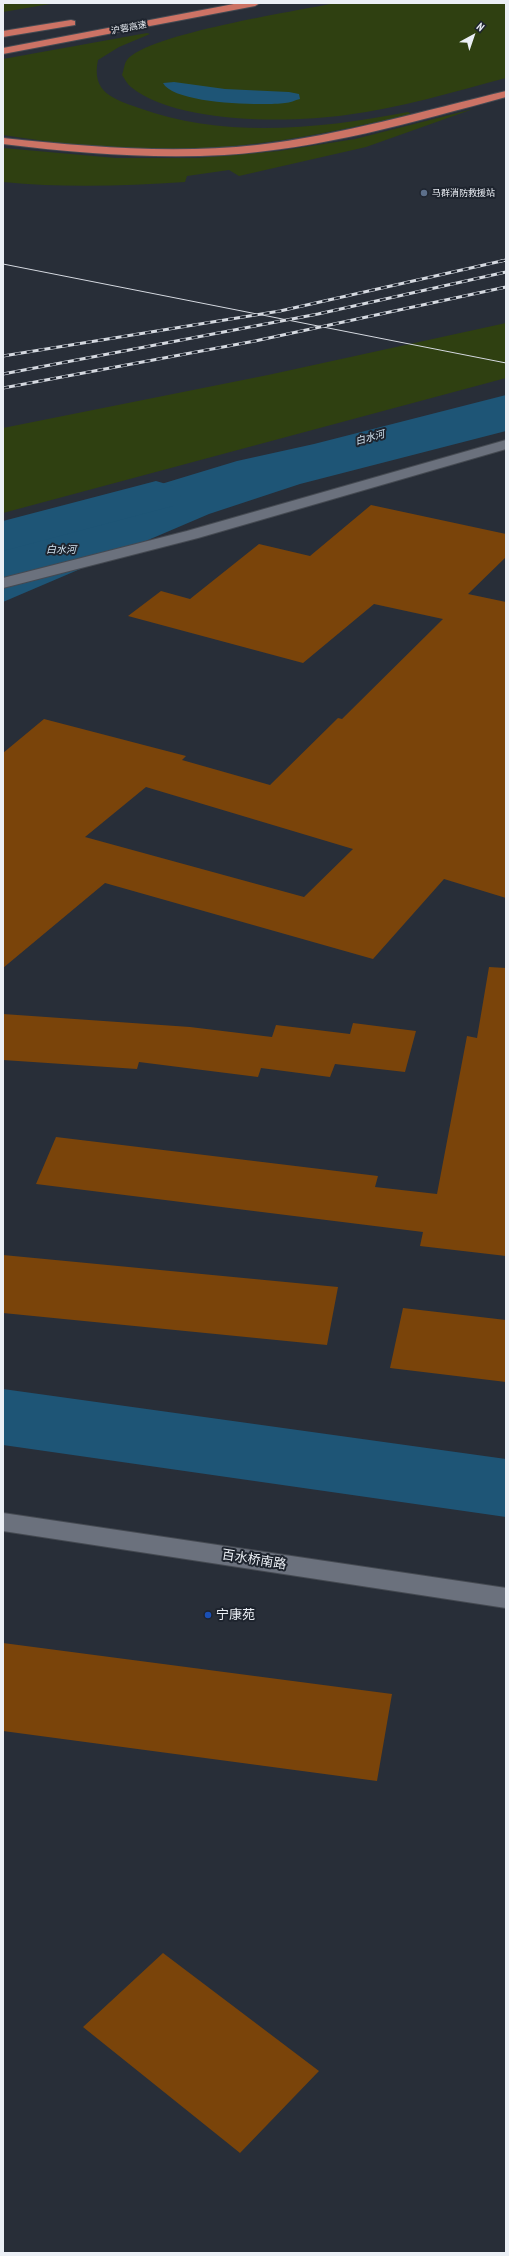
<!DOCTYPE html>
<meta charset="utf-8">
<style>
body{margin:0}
#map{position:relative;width:509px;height:2256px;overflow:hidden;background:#282e38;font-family:"PT Sans Narrow",sans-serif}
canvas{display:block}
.frame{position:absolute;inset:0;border:4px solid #ebeff5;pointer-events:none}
.north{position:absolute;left:453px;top:16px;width:40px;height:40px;-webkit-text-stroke:3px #1e242e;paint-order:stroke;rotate:40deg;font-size:11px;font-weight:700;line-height:16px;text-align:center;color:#ebeff5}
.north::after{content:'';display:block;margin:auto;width:14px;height:18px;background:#ebeff5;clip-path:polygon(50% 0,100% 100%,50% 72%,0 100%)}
</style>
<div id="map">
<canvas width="509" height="2256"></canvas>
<div class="frame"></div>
<div class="north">N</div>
</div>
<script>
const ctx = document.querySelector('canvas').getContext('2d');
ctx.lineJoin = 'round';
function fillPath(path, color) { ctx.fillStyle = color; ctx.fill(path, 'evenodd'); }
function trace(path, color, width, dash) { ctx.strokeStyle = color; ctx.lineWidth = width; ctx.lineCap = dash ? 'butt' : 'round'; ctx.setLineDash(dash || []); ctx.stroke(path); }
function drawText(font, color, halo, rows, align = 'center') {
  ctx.font = font + ' "PT Sans Narrow","Noto Sans SC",sans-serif'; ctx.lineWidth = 4; ctx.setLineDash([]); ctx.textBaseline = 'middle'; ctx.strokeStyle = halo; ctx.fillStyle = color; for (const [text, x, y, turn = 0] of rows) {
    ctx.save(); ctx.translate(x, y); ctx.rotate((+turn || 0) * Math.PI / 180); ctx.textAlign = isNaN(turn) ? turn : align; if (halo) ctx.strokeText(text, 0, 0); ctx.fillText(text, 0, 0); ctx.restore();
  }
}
fillPath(new Path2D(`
 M 3,3 L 56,3 L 3,12 Z
 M 335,3 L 506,3 L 506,78 C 453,92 400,108 346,115 C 290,123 176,124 131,87 C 127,84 125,79 122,75 C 124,70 124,64 127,60 C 147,34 297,11 335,3 Z
 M 147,33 L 150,34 L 119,47 L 98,60 C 91,92 113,99 139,108 C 224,139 320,129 408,112 L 411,114 C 352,128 295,140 235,146 C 158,154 79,147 3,135 L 3,59 Z
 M 473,109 L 366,147 L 239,176 L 229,170 L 187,176 L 185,182 C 124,186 64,188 3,182 L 3,148 L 116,158 L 198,158 L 279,151 L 355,139 Z
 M 506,323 L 506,378 L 3,513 L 3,428 L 268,375 Z`), '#2f4011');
fillPath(new Path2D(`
 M 174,82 L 225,89 L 289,92 L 299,94 L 300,99 C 295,100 290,103 285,103 C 262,106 174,104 163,83 Z
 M 506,395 L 506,431 L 300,484 L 209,514 L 3,602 L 3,547 L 87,511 L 148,488 L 237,461 L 314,444 Z`), '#1e5576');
fillPath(new Path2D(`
 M 156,481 L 173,486 L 181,496 L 173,506 L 3,551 L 3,521 Z
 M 3,1389 L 506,1459 L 506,1517 L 3,1445 Z`), '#1e5576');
fillPath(new Path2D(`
 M 371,505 L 506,534 L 506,557 L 468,594 L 506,602 L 506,898 L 444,879 L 373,959 L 105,883 L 3,968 L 3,753 L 44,719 L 186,756 L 182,760 L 270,785 L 338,718 L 342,719 L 443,619 L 374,604 L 303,663 L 128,616 L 161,591 L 190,599 L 259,544 L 310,556 ZM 146,787 L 353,849 L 304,897 L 85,837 Z
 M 489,967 L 506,968 L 506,1256 L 420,1246 L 423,1232 L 36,1184 L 56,1137 L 378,1176 L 375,1187 L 437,1194 L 467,1036 L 477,1038 Z
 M 3,1014 L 190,1027 L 272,1037 L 276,1025 L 350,1034 L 353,1023 L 416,1031 L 405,1072 L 335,1064 L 330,1077 L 261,1068 L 258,1077 L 139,1062 L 137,1069 L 3,1060 Z
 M 3,1255 L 338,1287 L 327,1345 L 3,1313 Z
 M 403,1308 L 506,1320 L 506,1382 L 390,1368 Z
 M 3,1643 L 392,1694 L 377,1781 L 3,1731 Z
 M 163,1953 L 319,2071 L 240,2153 L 83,2027 Z`), '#7a440a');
const minor = new Path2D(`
 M 506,440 L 506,449 L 198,538 L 3,588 L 3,578 L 187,531 Z`);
const tertiary = new Path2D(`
 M 3,1513 L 506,1588 L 506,1608 L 3,1531 Z`);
const motorway = new Path2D(`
 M 239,3 L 260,3 L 255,6 L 3,54 L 3,48 Z
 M 71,20 L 75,21 L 75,25 L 3,37 L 3,31 Z
 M 506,91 L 506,97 C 414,122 320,149 224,155 C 150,159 76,153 3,144 L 3,138 C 88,147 172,154 257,145 C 342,135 423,111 506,91 Z`);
trace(minor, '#454a52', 2);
trace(tertiary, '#454a52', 2);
trace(motorway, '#454a52', 2);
fillPath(minor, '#6b717d');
fillPath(tertiary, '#6b717d');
fillPath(motorway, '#cc7365');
trace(new Path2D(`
 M 3,264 L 506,363`), '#d5d9e0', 1);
const railFar1 = new Path2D(`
 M 501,261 L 506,260`);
const rail = new Path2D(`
 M 3,356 L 280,311 L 506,260
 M 3,374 L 318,314 L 506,272
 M 3,388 L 255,341 L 506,287`);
trace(railFar1, '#d5d9e0', 2.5);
trace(rail, '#d5d9e0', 3);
trace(railFar1, '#1e242e', 1.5, [4.5]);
trace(rail, '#1e242e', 2, [6]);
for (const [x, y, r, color] of [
 [424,193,4,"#5c6f8a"],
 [208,1615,4,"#1a4fb4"]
]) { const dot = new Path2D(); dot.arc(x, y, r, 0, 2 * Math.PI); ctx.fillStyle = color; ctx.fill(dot); trace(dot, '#1e242e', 1.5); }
drawText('9px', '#ebeff5', '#1e242e', [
 ["沪蓉高速",129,28,-11]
]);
drawText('9px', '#ebeff5', '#1e242e', [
 ["马群消防救援站",432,193]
], 'left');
drawText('italic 10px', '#d3e4f1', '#1e242e', [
 ["白水河",370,438,-15],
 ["白水河",61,550]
]);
drawText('13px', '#ebeff5', '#1e242e', [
 ["百水桥南路",254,1560,9]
]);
drawText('13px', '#ebeff5', '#1e242e', [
 ["宁康苑",216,1615]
], 'left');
</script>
